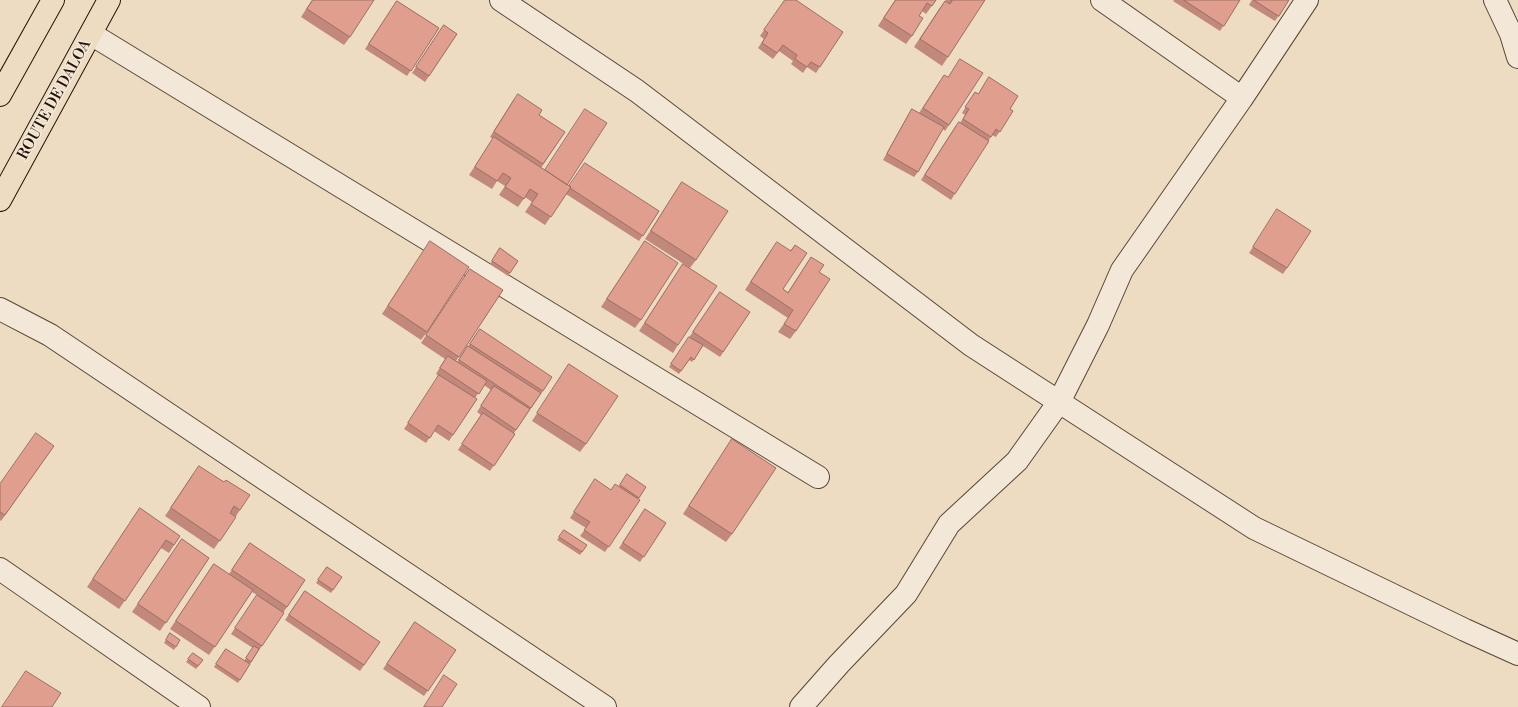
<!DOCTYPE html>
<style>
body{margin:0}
canvas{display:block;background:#eddbc2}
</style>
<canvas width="1518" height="707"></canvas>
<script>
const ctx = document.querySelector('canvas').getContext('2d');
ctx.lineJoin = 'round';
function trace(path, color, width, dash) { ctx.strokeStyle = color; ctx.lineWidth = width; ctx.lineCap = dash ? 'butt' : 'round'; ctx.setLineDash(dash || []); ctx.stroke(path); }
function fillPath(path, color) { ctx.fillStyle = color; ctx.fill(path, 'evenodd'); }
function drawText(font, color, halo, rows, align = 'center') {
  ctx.font = font + ' "Libre Bodoni",serif'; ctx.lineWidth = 3.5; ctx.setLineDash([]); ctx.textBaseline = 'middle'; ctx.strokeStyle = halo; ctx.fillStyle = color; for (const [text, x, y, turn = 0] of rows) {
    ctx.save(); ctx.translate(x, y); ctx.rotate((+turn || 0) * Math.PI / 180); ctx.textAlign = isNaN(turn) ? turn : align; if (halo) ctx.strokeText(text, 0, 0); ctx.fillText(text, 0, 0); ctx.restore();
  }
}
const minor = new Path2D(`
 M 501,0 L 637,91 L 971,345 L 1254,528 L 1465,630 L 1518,654
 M 1102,0 L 1242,98
 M 1495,0 L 1511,34 L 1518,57
 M 91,34 L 818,477
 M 0,309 L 50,335 L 605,707
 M 0,569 L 199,707
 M 801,707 L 839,664 L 906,594 L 949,524 L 1017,461 L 1059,402 L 1098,325 L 1122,270 L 1242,98 L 1307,0`);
const trunk = new Path2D(`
 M 0,95 L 53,0
 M 0,200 L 109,0`);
trace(minor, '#574635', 24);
trace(trunk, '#251406', 24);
trace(minor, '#f3e8d7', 22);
trace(trunk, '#eddbc2', 22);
fillPath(new Path2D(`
 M 312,0 L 350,37 L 344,45 L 301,17 Z
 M 785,0 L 843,32 L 816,73 L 807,67 L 803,73 L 791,64 L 793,61 L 779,51 L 773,59 L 758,48 L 764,39 L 760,36 Z
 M 895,0 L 936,0 L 926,14 L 922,11 L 919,16 L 912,36 L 906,44 L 878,26 Z
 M 946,0 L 985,0 L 942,66 L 914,47 L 939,9 L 945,1 Z
 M 1174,0 L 1240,0 L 1220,31 L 1173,1 Z
 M 1252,0 L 1289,0 L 1275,21 L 1249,5 Z
 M 397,1 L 439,28 L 407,76 L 365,49 Z
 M 444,25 L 457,34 L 425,82 L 412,73 Z
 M 940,81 L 949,125 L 945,131 L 943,129 L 918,172 L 914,177 L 883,160 L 908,115 L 912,109 L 919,113 Z
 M 975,92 L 1010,109 L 1013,111 L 996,137 L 992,135 L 951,200 L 921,180 L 955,127 L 960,123 L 965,115 L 962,113 Z
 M 514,99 L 565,132 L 541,168 L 569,186 L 659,211 L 639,241 L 566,194 L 545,225 L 525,212 L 532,202 L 525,197 L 518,207 L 499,195 L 505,186 L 497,181 L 492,189 L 469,175 L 493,139 L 490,137 Z
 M 682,182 L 696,260 L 690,268 L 645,239 Z
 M 1274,215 L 1287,268 L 1283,274 L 1249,253 Z
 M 645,241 L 641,320 L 635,328 L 601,307 Z
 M 430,242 L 427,332 L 421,340 L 382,314 Z
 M 795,245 L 783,289 L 788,292 L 811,257 L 819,272 L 796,331 L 790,339 L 778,332 L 788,318 L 745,290 L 771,250 L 790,251 Z
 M 500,248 L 518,261 L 508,276 L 490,264 Z
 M 683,264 L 678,345 L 673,353 L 639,331 Z
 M 470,269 L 503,290 L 456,361 L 457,362 L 480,329 L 543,391 L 514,433 L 515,434 L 490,471 L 458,450 L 481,415 L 477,412 L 491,390 L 484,385 L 475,398 L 477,399 L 449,441 L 434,431 L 426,443 L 404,429 L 439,376 L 436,374 L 445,359 L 421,343 Z
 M 720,292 L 750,312 L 720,357 L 703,346 L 692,362 L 689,360 L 679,374 L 669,367 Z
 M 569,364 L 586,444 L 580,452 L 532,421 Z
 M 732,439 L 732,534 L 726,542 L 683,514 Z
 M 54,446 L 1,521 L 0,520 L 0,484 Z
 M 193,474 L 240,510 L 214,549 L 165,516 Z
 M 627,474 L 646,487 L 638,499 L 640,500 L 605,552 L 580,536 L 586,528 L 570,518 L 591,485 L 611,490 L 619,486 Z
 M 140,508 L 180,536 L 169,553 L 161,548 L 119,609 L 87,587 Z
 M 645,509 L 666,523 L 640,562 L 619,548 Z
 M 564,530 L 587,545 L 580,555 L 557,540 Z
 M 182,539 L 209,558 L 160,631 L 132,612 Z
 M 250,543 L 305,580 L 283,613 L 238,683 L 214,667 L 226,649 L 244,661 L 253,648 L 231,634 L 257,595 L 252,592 L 209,655 L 170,629 L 214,564 L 229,574 Z
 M 327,567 L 342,577 L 331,593 L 316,583 Z
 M 305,591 L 380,642 L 360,671 L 285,620 Z
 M 415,622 L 456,650 L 424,696 L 383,669 Z
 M 170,633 L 180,640 L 174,650 L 164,643 Z
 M 193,653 L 203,660 L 196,669 L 186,662 Z`), '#c1887b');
const building = new Path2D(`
 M 313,0 L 374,0 L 350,37 L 307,9 Z
 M 785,0 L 796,0 L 843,32 L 820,67 L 811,62 L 807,67 L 795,59 L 797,55 L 783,45 L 777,53 L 762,43 L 768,33 L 764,30 Z
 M 896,0 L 936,0 L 932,6 L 927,3 L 919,16 L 923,18 L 912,36 L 884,18 Z
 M 951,0 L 985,0 L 948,57 L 920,39 L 945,1 L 950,4 L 952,1 Z
 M 1184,0 L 1240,0 L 1224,26 Z
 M 1254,0 L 1289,0 L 1279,16 Z
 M 397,1 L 439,28 L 411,71 L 369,44 Z
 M 444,25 L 457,34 L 429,76 L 416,67 Z
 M 960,59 L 983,73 L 949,125 L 923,108 L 944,75 L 948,77 Z
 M 989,77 L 1018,96 L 1010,109 L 1013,111 L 1000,132 L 996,129 L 991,137 L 963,119 L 969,109 L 965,107 L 975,92 L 978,94 Z
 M 518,94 L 542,110 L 539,115 L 565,132 L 543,164 L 494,132 Z
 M 585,109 L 607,123 L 567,185 L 545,170 Z
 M 912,109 L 944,127 L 918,172 L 887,154 Z
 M 959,122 L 989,141 L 955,194 L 925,175 Z
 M 494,137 L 571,187 L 551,217 L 531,204 L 538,194 L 530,189 L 524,199 L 505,187 L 511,178 L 503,173 L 497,181 L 475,167 Z
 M 585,163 L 659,211 L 643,236 L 570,188 L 571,187 L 569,186 Z
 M 682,182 L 728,211 L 696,260 L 651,231 Z
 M 1277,209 L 1311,231 L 1287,268 L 1253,247 Z
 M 430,241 L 469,267 L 427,332 L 388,306 Z
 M 645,241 L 678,263 L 641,320 L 607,299 Z
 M 777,242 L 791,251 L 795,245 L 807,253 L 783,289 L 788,293 L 811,257 L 824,265 L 819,272 L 830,279 L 796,331 L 784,324 L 793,310 L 751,282 Z
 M 500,248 L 518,261 L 510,273 L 492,261 Z
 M 683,264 L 717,286 L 678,345 L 645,323 Z
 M 470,269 L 503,290 L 459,357 L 426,335 Z
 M 720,292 L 750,312 L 723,352 L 693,332 Z
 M 480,329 L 552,377 L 543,391 L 470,344 Z
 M 689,337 L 703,345 L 694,360 L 691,357 L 681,371 L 671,364 Z
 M 468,346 L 541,393 L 531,408 L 459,360 Z
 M 448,356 L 487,381 L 479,394 L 440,368 Z
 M 569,364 L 618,396 L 586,444 L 537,413 Z
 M 439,375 L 477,399 L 453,435 L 438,425 L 430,438 L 408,423 Z
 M 494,386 L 530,409 L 516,430 L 481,406 Z
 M 483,413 L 515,434 L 494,466 L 462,444 Z
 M 36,433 L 54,446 L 5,515 L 0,512 L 0,484 Z
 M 732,439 L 776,468 L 732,534 L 689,506 Z
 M 199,466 L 224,482 L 226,480 L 250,495 L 240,510 L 234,506 L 230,513 L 236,517 L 220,541 L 171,508 Z
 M 627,474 L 646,487 L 639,498 L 620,485 Z
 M 595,479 L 611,490 L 615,484 L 640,500 L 609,547 L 584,530 L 590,522 L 574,512 Z
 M 140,508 L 180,536 L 174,545 L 166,540 L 125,601 L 93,579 Z
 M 645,509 L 666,523 L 644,557 L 623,543 Z
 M 564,530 L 587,545 L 582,552 L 559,537 Z
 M 182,539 L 209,558 L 166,623 L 138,604 Z
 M 250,543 L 305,580 L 287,607 L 232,570 Z
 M 214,564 L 253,590 L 215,647 L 176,621 Z
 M 327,567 L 342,577 L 333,590 L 318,580 Z
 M 305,591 L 380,642 L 364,665 L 289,615 Z
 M 257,595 L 284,613 L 262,646 L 235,628 Z
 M 415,622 L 456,650 L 428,691 L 387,664 Z
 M 170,633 L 180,640 L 176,647 L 166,640 Z
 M 254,646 L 259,649 L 251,662 L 246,658 Z
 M 226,649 L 250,664 L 240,680 L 216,664 Z
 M 193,653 L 203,660 L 198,666 L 188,659 Z
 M 26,671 L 61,693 L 52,707 L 2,707 Z
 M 444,675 L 457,684 L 442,707 L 424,707 Z`);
fillPath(building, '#e09e8f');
trace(building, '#9d6f64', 1);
drawText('15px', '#251406', '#f3e8d7', [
 ["ROUTE DE DALOA",55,100,-61]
]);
</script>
